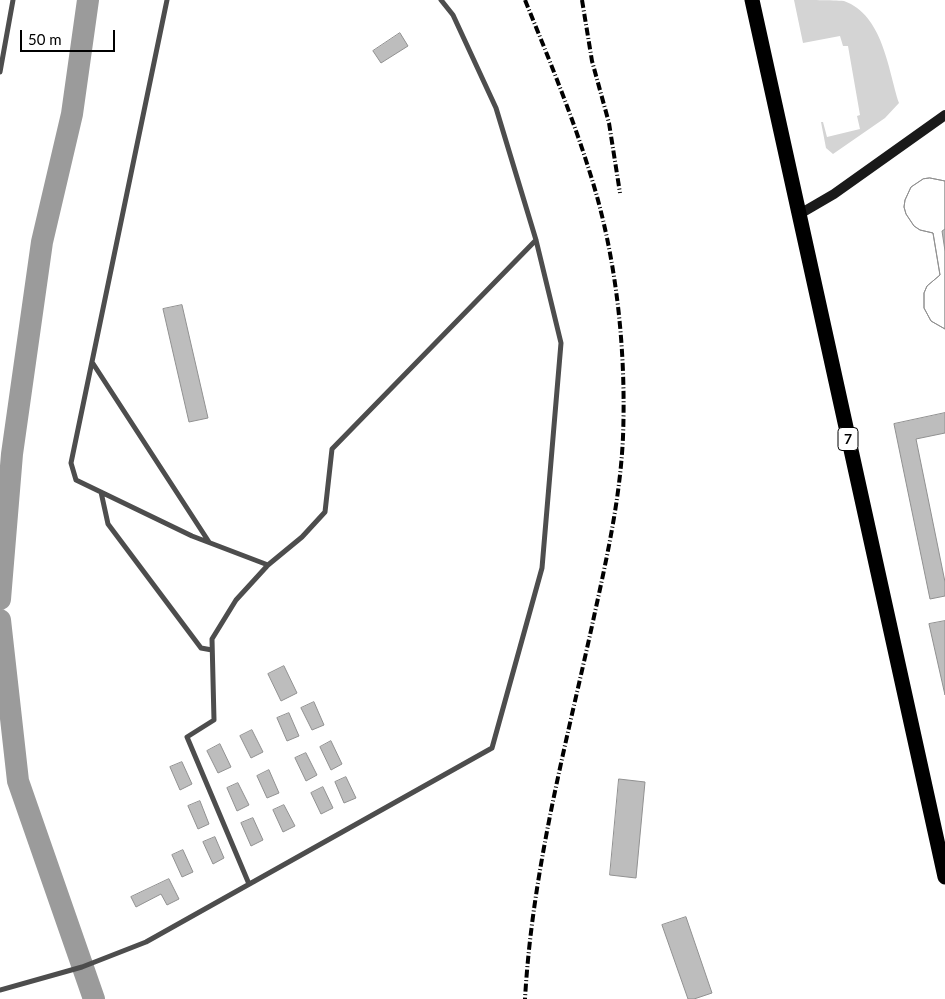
<!DOCTYPE html>
<style>
body{margin:0}
#map{position:relative;width:945px;height:999px;overflow:hidden;background:#fff;font-family:Lato,sans-serif}
canvas{display:block}
.scale{position:absolute;left:20px;top:30px;width:95px;height:22px;box-sizing:border-box;border:2px solid #000;border-top:0;padding-left:6px;font-size:15px;line-height:18px;white-space:nowrap;color:#000;-webkit-text-stroke:4px #fff;paint-order:stroke}
</style>
<div id="map">
<canvas width="945" height="999"></canvas>
<div class="scale">50 m</div>
</div>
<script>
const ctx = document.querySelector('canvas').getContext('2d');
ctx.lineJoin = 'round';
function fillPath(path, color) { ctx.fillStyle = color; ctx.fill(path, 'evenodd'); }
function trace(path, color, width, dash) { ctx.strokeStyle = color; ctx.lineWidth = width; ctx.lineCap = dash ? 'butt' : 'round'; ctx.setLineDash(dash || []); ctx.stroke(path); }
function drawText(font, color, halo, rows, align = 'center') {
  ctx.font = font + ' Lato,sans-serif'; ctx.lineWidth = 4.5; ctx.setLineDash([]); ctx.textBaseline = 'middle'; ctx.strokeStyle = halo; ctx.fillStyle = color; for (const [text, x, y, turn = 0] of rows) {
    ctx.save(); ctx.translate(x, y); ctx.rotate((+turn || 0) * Math.PI / 180); ctx.textAlign = isNaN(turn) ? turn : align; if (halo) ctx.strokeText(text, 0, 0); ctx.fillText(text, 0, 0); ctx.restore();
  }
}
fillPath(new Path2D(`
 M 794,0 C 807,0 833,0 844,1 C 883,15 888,69 899,103 L 885,118 L 833,154 L 826,148 L 821,122 L 823,122 L 827,137 L 860,129 L 857,116 L 860,115 L 848,46 L 843,46 L 840,36 L 803,43 Z`), '#d4d4d4');
trace(new Path2D(`
 M 0,599 L 12,454 L 42,242 L 72,114 L 88,0
 M 0,620 L 18,781 L 94,999`), '#9b9b9b', 22);
const building = new Path2D(`
 M 400,33 L 408,46 L 381,63 L 373,51 Z
 M 930,178 L 945,181 L 945,229 L 942,231 L 945,251 L 945,329 L 931,321 L 924,308 L 924,293 L 927,286 L 940,275 L 933,233 L 920,230 L 914,226 L 906,214 L 904,207 L 905,200 L 911,187 L 923,179 Z
 M 930,178 L 945,181 L 945,329 L 931,321 L 924,308 L 924,293 L 927,286 L 940,275 L 933,233 L 920,230 L 914,226 L 906,214 L 904,207 L 905,200 L 911,187 L 923,179 Z
 M 182,305 L 208,418 L 189,422 L 163,309 Z
 M 945,413 L 945,433 L 916,439 L 945,582 L 945,596 L 930,599 L 894,424 Z
 M 945,621 L 945,695 L 929,624 Z
 M 284,666 L 297,693 L 281,701 L 268,674 Z
 M 314,702 L 324,725 L 312,730 L 301,708 Z
 M 289,713 L 299,736 L 287,741 L 277,718 Z
 M 252,730 L 263,752 L 251,758 L 240,736 Z
 M 331,741 L 342,764 L 331,770 L 320,747 Z
 M 220,744 L 231,767 L 218,773 L 207,751 Z
 M 306,753 L 317,775 L 306,781 L 295,758 Z
 M 182,762 L 192,784 L 180,790 L 170,767 Z
 M 269,770 L 279,793 L 267,798 L 257,776 Z
 M 346,777 L 356,798 L 344,803 L 335,782 Z
 M 619,779 L 645,782 L 636,878 L 610,875 Z
 M 238,783 L 249,805 L 237,811 L 227,788 Z
 M 323,787 L 333,808 L 321,814 L 311,793 Z
 M 200,801 L 209,824 L 198,829 L 188,806 Z
 M 284,805 L 295,826 L 283,832 L 273,810 Z
 M 253,818 L 263,840 L 251,846 L 241,823 Z
 M 215,837 L 224,858 L 213,864 L 203,842 Z
 M 183,850 L 193,872 L 182,877 L 172,855 Z
 M 169,879 L 179,899 L 167,905 L 161,894 L 136,907 L 131,897 Z
 M 686,917 L 712,993 L 694,999 L 688,999 L 662,925 Z`);
fillPath(building, '#bdbdbd');
trace(building, '#919191', 1);
trace(new Path2D(`
 M 167,0 L 71,463 L 76,480 L 192,536 L 268,565
 M 0,72 L 13,0
 M 92,362 L 209,542
 M 101,492 L 108,524 L 201,648 L 212,650
 M 249,884 L 187,737 L 214,720 L 212,639 L 236,600 L 268,565 L 302,537 L 325,512 L 332,449 L 536,240
 M 0,990 L 82,967 L 146,942 L 492,748 L 542,568 L 561,343 L 536,240 L 496,108 L 453,15 L 441,0`), '#4d4d4d', 5);
trace(new Path2D(`
 M 798,215 L 834,194 L 945,115`), '#1a1a1a', 10);
trace(new Path2D(`
 M 752,0 L 945,877`), '#000', 15);
trace(new Path2D(`
 M 525,0 C 551,64 577,127 596,193 C 618,271 626,357 623,437 C 620,504 604,570 590,635 C 563,756 532,875 525,999
 M 582,0 L 592,61 L 609,123 L 620,193`), '#000', 4, [8, 2.5, 1, 2.5]);
for (const [x, y, w] of [
 [848,439,20]
]) { const box = new Path2D(); box.roundRect(x - w / 2, y - 11.5, w, 23, 4); ctx.fillStyle = '#fff'; ctx.fill(box); trace(box, '#000', 1); }
drawText('bold 14px', '#000', null, [
 ["7",848,439]
]);
</script>
